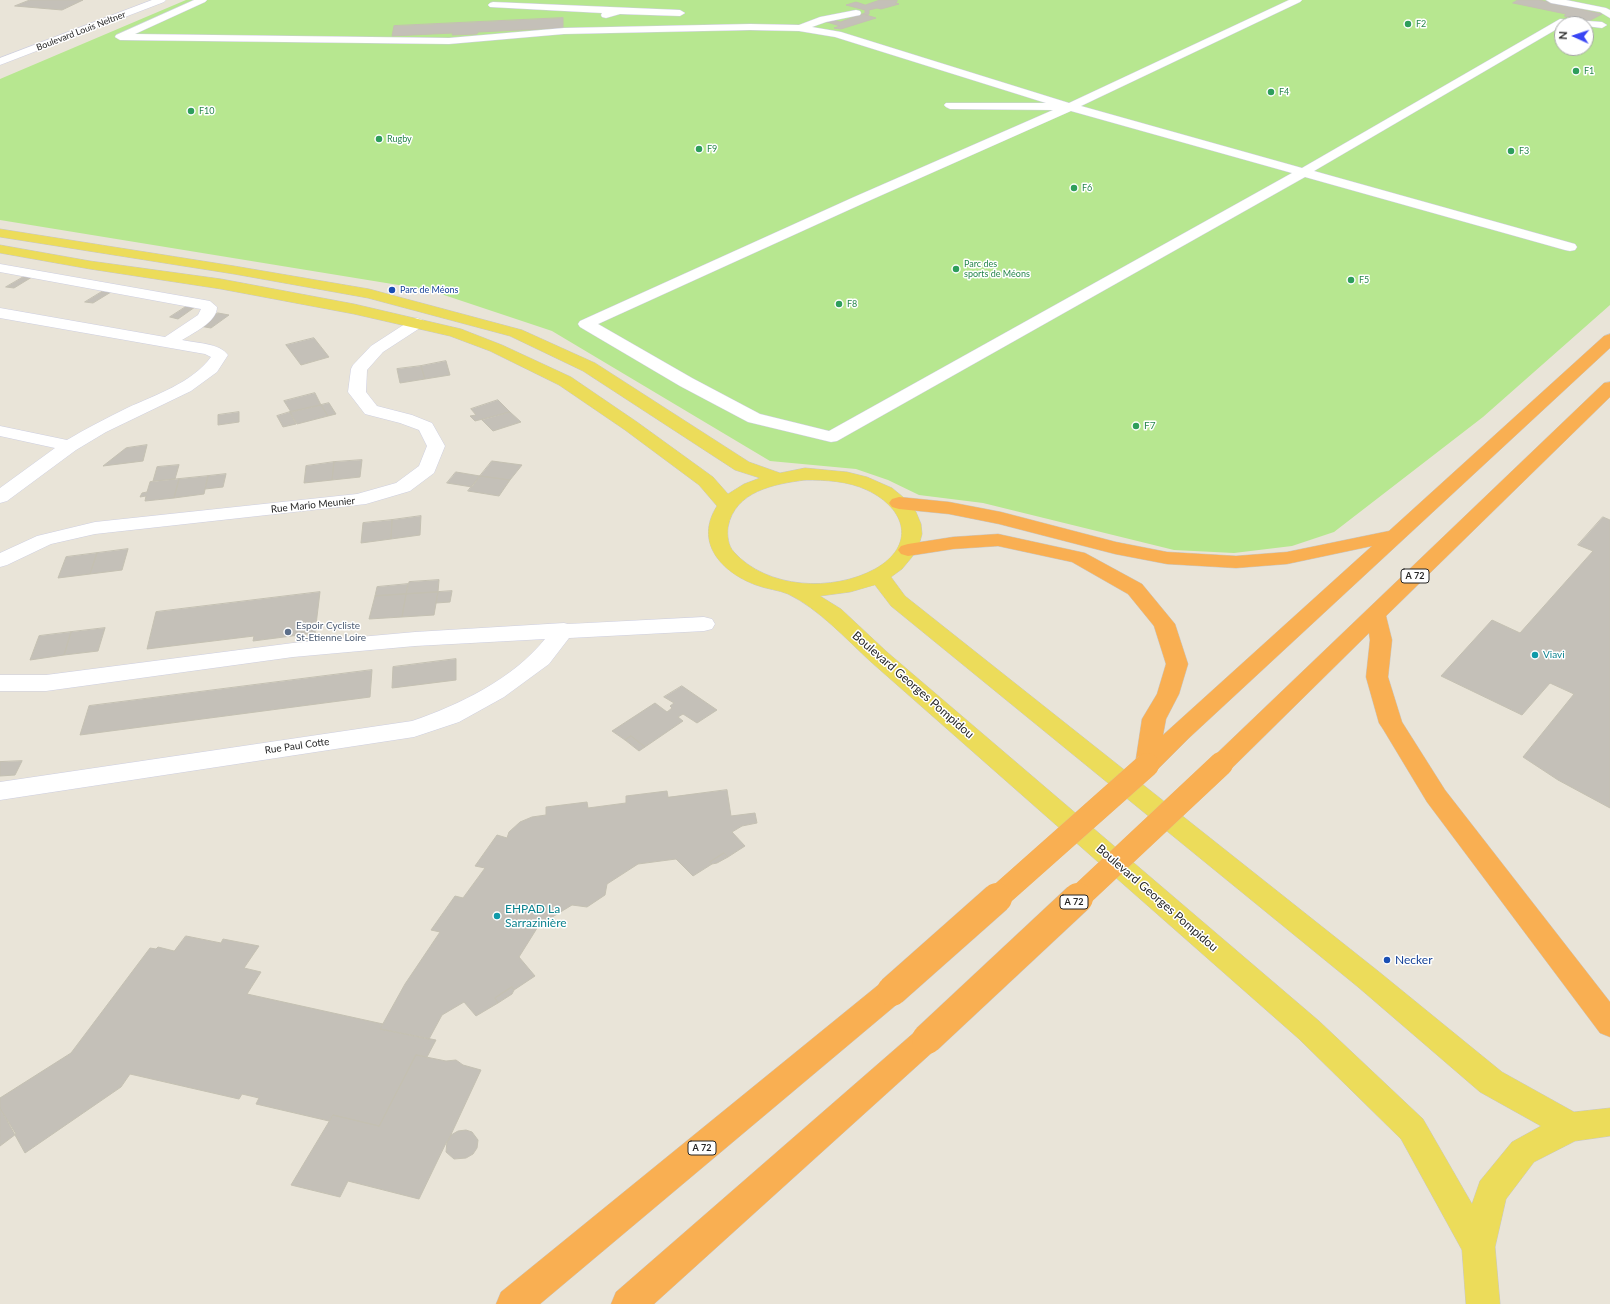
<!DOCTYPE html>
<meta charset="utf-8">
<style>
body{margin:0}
#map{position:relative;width:1610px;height:1304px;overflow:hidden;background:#e9e4d8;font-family:Lato,sans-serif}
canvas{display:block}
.north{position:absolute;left:1554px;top:16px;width:40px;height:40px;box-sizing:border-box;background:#fff;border:1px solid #a8a8a8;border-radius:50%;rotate:273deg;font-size:11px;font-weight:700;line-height:16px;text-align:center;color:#262626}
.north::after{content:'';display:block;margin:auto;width:14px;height:18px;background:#3945f4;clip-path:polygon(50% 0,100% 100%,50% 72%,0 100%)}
</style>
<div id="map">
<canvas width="1610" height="1304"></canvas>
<div class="north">N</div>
</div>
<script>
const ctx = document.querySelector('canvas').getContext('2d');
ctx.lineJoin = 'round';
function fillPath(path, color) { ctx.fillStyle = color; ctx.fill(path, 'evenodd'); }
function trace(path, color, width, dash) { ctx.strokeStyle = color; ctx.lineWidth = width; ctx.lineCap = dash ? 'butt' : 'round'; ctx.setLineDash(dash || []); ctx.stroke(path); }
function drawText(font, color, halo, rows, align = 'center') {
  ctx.font = font + ' Lato,sans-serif'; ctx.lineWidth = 3; ctx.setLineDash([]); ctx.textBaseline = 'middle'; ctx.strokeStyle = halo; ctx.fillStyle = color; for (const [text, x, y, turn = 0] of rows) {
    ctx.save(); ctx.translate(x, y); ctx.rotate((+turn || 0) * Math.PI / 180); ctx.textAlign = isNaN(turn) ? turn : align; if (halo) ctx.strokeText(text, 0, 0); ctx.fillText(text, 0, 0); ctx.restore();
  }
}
fillPath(new Path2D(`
 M 186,0 L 1610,0 L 1610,305 L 1483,417 L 1334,532 L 1292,546 L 1234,553 L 1174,550 L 983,503 L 919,495 L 888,480 L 856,469 L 770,461 L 552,331 L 429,290 L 0,220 L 0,79 ZM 1562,24 L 1586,24 L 1586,48 L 1562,48 Z`), '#b7e790');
const building = new Path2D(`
 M 30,0 L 83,0 L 62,10 L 15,6 Z
 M 880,0 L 897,0 L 897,2 L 895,3 L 899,4 L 881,9 L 877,8 L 869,10 L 869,14 L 866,15 L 863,14 L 865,13 L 865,10 L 846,5 L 856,2 L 865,5 Z
 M 1518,0 L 1539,0 L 1602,14 L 1589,21 L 1564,16 L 1566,14 L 1513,3 Z
 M 863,14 L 876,18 L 841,29 L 834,28 L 840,26 L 827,22 L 833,20 L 840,22 Z
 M 563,18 L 563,28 L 478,32 L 477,34 L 452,35 L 453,33 L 392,36 L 394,26 Z
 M 25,276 L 32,277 L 14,288 L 6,287 Z
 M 103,291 L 111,292 L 93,303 L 85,302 Z
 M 187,306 L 195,307 L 178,319 L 170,317 Z
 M 218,313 L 229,315 L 211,328 L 199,326 Z
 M 314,338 L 329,357 L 301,365 L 286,345 Z
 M 446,361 L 450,375 L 425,379 L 421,366 Z
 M 421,366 L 425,379 L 400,383 L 397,369 Z
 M 315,393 L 321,405 L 291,412 L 284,401 Z
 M 498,400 L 510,412 L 475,421 L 470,416 L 476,415 L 471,409 Z
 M 329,403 L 336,414 L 328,416 L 321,405 Z
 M 321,405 L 328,416 L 297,424 L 290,412 Z
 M 239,412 L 239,422 L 218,425 L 218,415 Z
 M 290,412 L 296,424 L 283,427 L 277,416 Z
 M 510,412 L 521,422 L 493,431 L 482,420 Z
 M 147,445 L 143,461 L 103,466 L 126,448 Z
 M 362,460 L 360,477 L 332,480 L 334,462 Z
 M 492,461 L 522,465 L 510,480 L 480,476 Z
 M 334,462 L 332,480 L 304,483 L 306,466 Z
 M 179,465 L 175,479 L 153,481 L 157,467 Z
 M 456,472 L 480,476 L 472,487 L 447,483 Z
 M 226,474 L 223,487 L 205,489 L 208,476 Z
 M 208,476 L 204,494 L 174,498 L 179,479 Z
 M 480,476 L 510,480 L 499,496 L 468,491 Z
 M 179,479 L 174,498 L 145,501 L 146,496 L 140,497 L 142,493 L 147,492 L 150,482 Z
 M 421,516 L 420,535 L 391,539 L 392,520 Z
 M 1603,517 L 1610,520 L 1610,808 L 1558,780 L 1523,757 L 1574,694 L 1550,683 L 1522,715 L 1441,676 L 1492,620 L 1520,633 L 1593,551 L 1578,545 Z
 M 392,520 L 391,539 L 361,543 L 363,523 Z
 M 128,549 L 122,570 L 90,574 L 97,553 Z
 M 97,553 L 90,574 L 58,578 L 66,557 Z
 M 439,580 L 438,592 L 406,594 L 409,582 Z
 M 408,584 L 406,594 L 375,596 L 377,587 Z
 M 452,591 L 450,602 L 436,603 L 438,592 Z
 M 320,592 L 315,633 L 253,641 L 254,636 L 147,649 L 156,612 Z
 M 438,592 L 434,615 L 402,617 L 406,594 Z
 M 406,594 L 402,617 L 369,619 L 375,596 Z
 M 105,628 L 98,651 L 64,655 L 71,632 Z
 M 71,632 L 64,655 L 30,660 L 39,636 Z
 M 456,659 L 456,680 L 392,688 L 393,667 Z
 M 372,670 L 370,697 L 80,735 L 89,706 Z
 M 682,686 L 717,710 L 697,723 L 683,714 L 678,717 L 683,721 L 645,747 L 631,736 L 625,740 L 612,731 L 655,703 L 667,712 L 672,708 L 670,706 L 674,703 L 664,697 Z
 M 631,736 L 645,747 L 639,751 L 625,740 Z
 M 22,761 L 15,775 L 0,776 L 0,762 Z
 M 727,790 L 731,816 L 755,813 L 757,823 L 742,826 L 732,832 L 745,846 L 728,857 L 724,853 L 710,862 L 712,864 L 693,876 L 676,859 L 638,864 L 607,884 L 605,895 L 587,907 L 572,905 L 539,925 L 519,957 L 535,976 L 514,990 L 512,987 L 495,998 L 498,1003 L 476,1016 L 464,1002 L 442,1015 L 429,1039 L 380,1029 L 405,984 L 440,932 L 431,930 L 455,896 L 463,898 L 485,868 L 475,866 L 497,835 L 507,838 L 509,832 L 520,822 L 532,817 L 546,815 L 546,807 L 587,802 L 588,808 L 626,803 L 626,796 L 667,791 L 668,797 Z
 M 724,853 L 728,857 L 717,863 L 712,864 L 710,862 Z
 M 186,936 L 221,943 L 223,939 L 259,946 L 244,968 L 261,972 L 247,994 L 383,1024 L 380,1029 L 436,1040 L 427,1057 L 416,1055 L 379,1126 L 333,1115 L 329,1121 L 256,1104 L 259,1098 L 242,1094 L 239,1099 L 130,1074 L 121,1087 L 25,1153 L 0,1108 L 0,1098 L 71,1053 L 150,948 L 156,949 L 158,947 L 174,951 Z
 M 512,987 L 514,990 L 512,994 L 498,1003 L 495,998 Z
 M 416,1055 L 446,1061 L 456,1060 L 463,1065 L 481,1070 L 448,1141 L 451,1135 L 458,1131 L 466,1130 L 472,1132 L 478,1140 L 477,1148 L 473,1154 L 466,1158 L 454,1159 L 446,1152 L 447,1141 L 419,1199 L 348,1181 L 340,1197 L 291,1185 L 333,1115 L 379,1126 Z
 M 0,1108 L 16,1134 L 0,1146 Z`);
fillPath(building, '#c4c0b8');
trace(building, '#c4c0b2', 1);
const minor = new Path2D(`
 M 152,0 L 166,0 L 164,2 L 0,65 L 0,58 Z
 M 194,0 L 207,0 L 205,2 L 135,34 L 449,38 L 564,28 L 750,24 L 799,25 L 820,17 L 856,10 L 860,11 L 861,13 L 860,15 L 826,22 L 812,27 L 841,32 L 1069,103 L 1289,0 L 1302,0 L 1300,2 L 1081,106 L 1302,168 L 1560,19 L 1602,22 L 1607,25 L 1602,28 L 1586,26 L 1586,24 L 1562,24 L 1562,26 L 1314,171 L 1575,244 L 1577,247 L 1575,250 L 1570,251 L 1565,250 L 1305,177 L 837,441 L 831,442 L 748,422 L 680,386 L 580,327 L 578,324 L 580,321 L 854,197 L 1053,110 L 950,109 L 946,107 L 944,105 L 946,103 L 1046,103 L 835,37 L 799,31 L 750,30 L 564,34 L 449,44 L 120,40 L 115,37 L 116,35 ZM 1071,111 L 1292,173 L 829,431 L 760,414 L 692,378 L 598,324 L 864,203 Z
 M 1546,0 L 1566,0 L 1606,8 L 1610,10 L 1610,18 L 1600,12 L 1551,3 Z
 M 493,2 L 680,10 L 685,13 L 680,16 L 620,14 L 606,18 L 602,17 L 601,15 L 602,13 L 490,7 L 488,5 L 490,3 Z
 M 0,264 L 210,301 L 217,307 C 217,322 193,333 182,340 C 195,343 220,343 228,355 L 217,372 L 191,391 L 106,432 L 76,450 L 7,501 L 0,503 L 0,488 L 55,448 L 0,436 L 0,426 L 67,440 C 87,428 107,418 127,408 C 155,395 192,383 211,357 L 205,354 L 0,318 L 0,308 L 165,337 L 198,315 L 201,309 L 0,272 Z
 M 417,318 L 423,320 L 425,323 L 423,326 L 383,352 L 367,370 L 366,392 L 377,406 L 412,415 L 432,423 L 445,446 L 434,473 L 410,491 L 366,504 L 95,534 L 51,544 L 7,565 L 0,567 L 0,553 L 37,536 L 95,522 L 357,494 L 396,483 L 419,466 L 427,446 L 419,430 L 400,423 L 365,414 L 348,392 L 351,369 L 353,365 L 371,346 L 411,320 Z
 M 704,617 L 712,619 L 715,624 L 712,629 L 704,631 L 569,638 L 549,664 L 504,697 L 459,722 L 414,737 L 0,800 L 0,782 L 412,721 C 459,705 513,679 545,639 L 415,646 L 293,657 L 46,691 L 0,691 L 0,675 L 46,675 L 293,643 L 415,632 L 564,623 L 568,624 Z`);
const major = new Path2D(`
 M 0,229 L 234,266 L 369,289 L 522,330 L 595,363 L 749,462 L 780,473 L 805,468 L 847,472 L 867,477 L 892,488 L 903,497 L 916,512 L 921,524 L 922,534 L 919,545 L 912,557 L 902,569 L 891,577 L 905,596 L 1378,971 L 1502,1072 L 1574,1112 L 1610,1108 L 1610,1136 L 1575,1141 L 1534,1162 L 1506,1199 L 1495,1247 L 1500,1304 L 1466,1304 L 1462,1250 L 1401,1139 L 1299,1039 L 871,662 C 846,639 819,609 788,594 C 779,590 766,589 756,585 C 721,572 694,542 717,506 L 699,485 L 625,430 L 559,385 L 490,351 L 450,336 L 354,314 L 221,289 L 90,269 L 0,253 L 0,245 L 90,261 L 221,279 L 354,304 L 461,329 L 502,345 L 571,377 L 637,422 L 713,477 L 728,494 L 744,484 L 760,478 L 735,470 L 583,371 L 510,336 L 368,298 L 234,274 L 0,237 ZM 805,480 C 826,480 848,481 867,490 C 907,509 916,546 875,569 C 833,592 767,589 734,552 C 728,546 727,535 728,527 C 735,491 774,484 805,480 ZM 875,585 L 891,606 L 1358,987 L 1480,1092 L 1541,1126 L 1512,1142 L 1480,1181 L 1472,1204 L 1423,1119 L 1319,1021 L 887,652 L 841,609 L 820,596 L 850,592 Z`);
const highway = new Path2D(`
 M 1610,334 L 1610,348 L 1189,738 L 1156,771 L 1147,774 L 1138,771 L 1135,765 L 1142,719 L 1157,694 L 1166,664 L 1154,626 L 1128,594 L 1072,562 L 998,546 L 953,549 L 908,556 L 901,554 L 898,550 L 901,546 L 908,544 L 953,537 L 998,534 L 1085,553 L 1142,584 L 1175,624 L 1188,664 L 1179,694 L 1166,719 L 1163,735 L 1372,546 L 1287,564 L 1236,568 L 1167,564 L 1115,554 L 999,524 L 949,514 L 899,509 L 892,507 L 889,503 L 892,499 L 899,497 L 949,502 L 1001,512 L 1116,542 L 1167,552 L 1236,556 L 1287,552 L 1389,531 L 1604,336 Z
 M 1610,382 L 1610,397 L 1386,616 L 1392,640 L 1388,677 L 1402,722 L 1445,790 L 1610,1002 L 1610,1037 L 1600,1033 L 1427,802 L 1383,729 L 1379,723 L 1366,677 L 1370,640 L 1369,633 L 1230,770 L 1221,773 L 1212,770 L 1209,764 L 1212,758 L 1604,383 Z
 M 892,979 L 902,982 L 906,991 L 902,1000 L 540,1304 L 496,1304 L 501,1292 L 882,982 Z
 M 927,1026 L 937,1030 L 942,1039 L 937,1048 L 654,1304 L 611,1304 L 616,1292 L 917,1030 Z`);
trace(minor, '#cdcee0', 1);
trace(major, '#c7c7c7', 1);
trace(highway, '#c7c7c7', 1);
fillPath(minor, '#fff');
fillPath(major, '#ecdc5a');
fillPath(highway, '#f9af52');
const highwayBridgeFar1 = new Path2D(`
 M 996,899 L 1147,765
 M 1077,899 L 1221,764`);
const highwayBridge = new Path2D(`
 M 892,991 L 997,898
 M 927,1039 L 1078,898`);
trace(highwayBridgeFar1, '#c7c7c7', 24, []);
trace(highwayBridge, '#c7c7c7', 31, []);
trace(highwayBridgeFar1, '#f9af52', 24);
trace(highwayBridge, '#f9af52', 30);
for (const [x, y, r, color] of [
 [1408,24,4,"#2e9e5b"],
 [1576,71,4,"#2e9e5b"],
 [1271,92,4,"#2e9e5b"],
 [191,111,4,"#2e9e5b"],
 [379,139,4,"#2e9e5b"],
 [699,149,4,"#2e9e5b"],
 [1511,151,4,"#2e9e5b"],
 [1074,188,4,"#2e9e5b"],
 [956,269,4,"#2e9e5b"],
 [1351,280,4,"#2e9e5b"],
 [392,290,4,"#1a4fb4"],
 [839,304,4,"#2e9e5b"],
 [1136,426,4,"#2e9e5b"],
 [288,632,4,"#5c6f8a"],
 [1535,655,4,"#0f9aa8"],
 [497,916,4,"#0f9aa8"],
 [1387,960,4,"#1a4fb4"]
]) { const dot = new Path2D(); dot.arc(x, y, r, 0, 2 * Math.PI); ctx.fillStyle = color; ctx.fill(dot); trace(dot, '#fff', 1.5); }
drawText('9px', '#27864d', '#fff', [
 ["F2",1416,24],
 ["F1",1584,71],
 ["F4",1279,92],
 ["F10",199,111],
 ["Rugby",387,139],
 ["F9",707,149],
 ["F3",1519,151],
 ["F6",1082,188],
 ["Parc des",964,264],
 ["sports de Méons",964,274],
 ["F5",1359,280],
 ["F8",847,304]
], 'left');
drawText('9px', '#262626', '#fff', [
 ["Boulevard Louis Neltner",81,31,-21]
]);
drawText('9px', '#164399', '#fff', [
 ["Parc de Méons",400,290]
], 'left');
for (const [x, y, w] of [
 [1415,576,28],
 [1074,902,28],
 [702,1148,28]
]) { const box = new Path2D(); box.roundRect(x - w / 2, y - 7, w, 14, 3); ctx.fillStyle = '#fff'; ctx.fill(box); trace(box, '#262626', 1); }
drawText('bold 9px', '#262626', null, [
 ["A 72",1415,576],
 ["A 72",1074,902],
 ["A 72",702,1148]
]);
drawText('10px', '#27864d', '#fff', [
 ["F7",1144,426]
], 'left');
drawText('10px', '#262626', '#fff', [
 ["Rue Mario Meunier",313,505,-6],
 ["Rue Paul Cotte",297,746,-8]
]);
drawText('10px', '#4e5e75', '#fff', [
 ["Espoir Cycliste",296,626],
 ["St-Etienne Loire",296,638]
], 'left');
drawText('10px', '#0d838f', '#fff', [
 ["Viavi",1543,655]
], 'left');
drawText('12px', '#262626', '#fff', [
 ["Boulevard Georges Pompidou",913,685,41],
 ["Boulevard Georges Pompidou",1157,898,41]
]);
drawText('12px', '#0d838f', '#fff', [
 ["EHPAD La",505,909],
 ["Sarrazinière",505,923]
], 'left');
drawText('12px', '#164399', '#fff', [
 ["Necker",1395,960]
], 'left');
</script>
